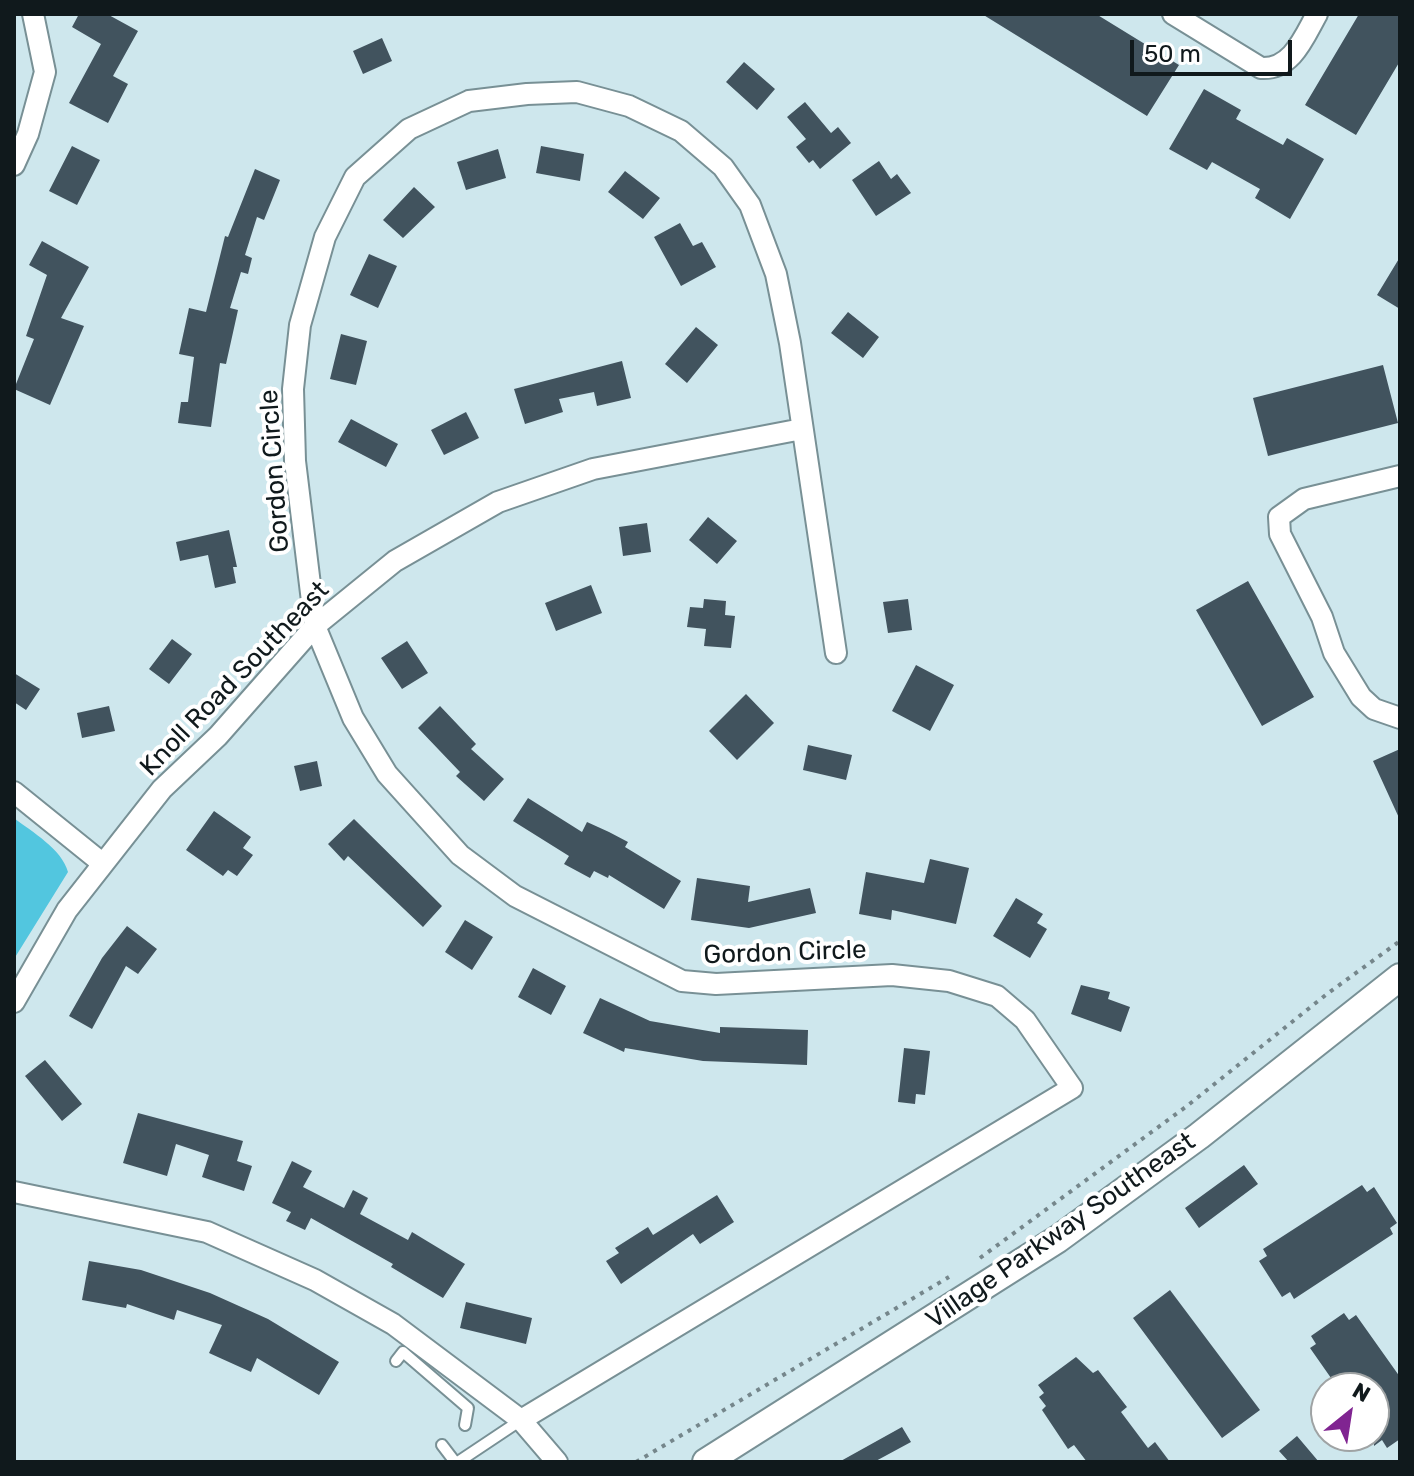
<!DOCTYPE html>
<style>
body{margin:0}
#map{position:relative;width:1414px;height:1476px;overflow:hidden;background:#cee7ed;font-family:Rubik,sans-serif}
canvas{display:block}
.frame{position:absolute;inset:0;border:16px solid #10191c;pointer-events:none}
.north{position:absolute;left:1310px;top:1372px;width:80px;height:80px;box-sizing:border-box;background:#fff;border:2px solid #9fa3a4;border-radius:50%;rotate:30deg;font-size:22px;font-weight:700;line-height:32px;text-align:center;color:#10191c}
.north::after{content:'';display:block;margin:auto;width:28px;height:36px;background:#802491;clip-path:polygon(50% 0,100% 100%,50% 72%,0 100%)}
.scale{position:absolute;left:1130px;top:40px;width:162px;height:36px;box-sizing:border-box;border:4px solid #10191c;border-top:0;padding-left:10px;font-size:24px;line-height:28px;white-space:nowrap;color:#10191c;-webkit-text-stroke:6px #fff;paint-order:stroke}
</style>
<div id="map">
<canvas width="1414" height="1476"></canvas>
<div class="frame"></div>
<div class="north">N</div>
<div class="scale">50 m</div>
</div>
<script>
const ctx = document.querySelector('canvas').getContext('2d');
ctx.lineJoin = 'round';
function fillPath(path, color) { ctx.fillStyle = color; ctx.fill(path, 'evenodd'); }
function trace(path, color, width, dash) { ctx.strokeStyle = color; ctx.lineWidth = width; ctx.lineCap = dash ? 'butt' : 'round'; ctx.setLineDash(dash || []); ctx.stroke(path); }
function drawText(font, color, halo, rows, align = 'center') {
  ctx.font = font + ' Rubik,sans-serif'; ctx.lineWidth = 8; ctx.setLineDash([]); ctx.textBaseline = 'middle'; ctx.strokeStyle = halo; ctx.fillStyle = color; for (const [text, x, y, turn = 0] of rows) {
    ctx.save(); ctx.translate(x, y); ctx.rotate((+turn || 0) * Math.PI / 180); ctx.textAlign = isNaN(turn) ? turn : align; if (halo) ctx.strokeText(text, 0, 0); ctx.fillText(text, 0, 0); ctx.restore();
  }
}
fillPath(new Path2D(`
 M 14,818 C 32,832 62,849 68,872 L 14,959 Z`), '#52c6df');
fillPath(new Path2D(`
 M 79,14 L 107,14 L 138,31 L 113,76 L 128,84 L 108,123 L 69,103 L 101,44 L 72,27 Z
 M 982,14 L 1096,14 L 1179,65 L 1147,116 Z
 M 1359,14 L 1400,14 L 1400,61 L 1356,135 L 1305,105 Z
 M 382,38 L 392,61 L 363,74 L 353,51 Z
 M 744,62 L 775,89 L 757,110 L 726,82 Z
 M 1204,89 L 1241,110 L 1236,119 L 1283,145 L 1287,138 L 1324,159 L 1290,219 L 1255,198 L 1260,189 L 1212,162 L 1207,170 L 1169,149 Z
 M 805,102 L 831,133 L 838,127 L 851,143 L 820,169 L 813,160 L 809,163 L 796,147 L 806,139 L 787,117 Z
 M 72,146 L 100,160 L 77,205 L 49,191 Z
 M 541,146 L 584,154 L 580,181 L 536,173 Z
 M 498,149 L 506,178 L 466,190 L 457,162 Z
 M 879,161 L 891,179 L 897,174 L 911,193 L 876,216 L 852,180 Z
 M 255,169 L 280,180 L 264,220 L 257,217 L 245,255 L 252,258 L 248,274 L 241,272 L 230,308 L 238,310 L 226,364 L 220,363 L 211,427 L 178,423 L 181,402 L 188,402 L 194,357 L 179,354 L 189,308 L 206,312 L 225,236 L 228,237 Z
 M 625,171 L 660,198 L 643,219 L 608,192 Z
 M 414,187 L 435,207 L 403,238 L 383,220 Z
 M 680,223 L 693,246 L 702,242 L 716,267 L 681,286 L 654,237 Z
 M 42,241 L 89,267 L 61,318 L 84,326 L 50,405 L 14,389 L 34,339 L 26,336 L 47,275 L 29,265 Z
 M 369,254 L 397,266 L 378,308 L 350,295 Z
 M 1400,257 L 1400,309 L 1377,295 Z
 M 848,312 L 879,337 L 863,358 L 831,333 Z
 M 696,327 L 718,345 L 687,383 L 665,364 Z
 M 341,334 L 367,341 L 356,385 L 330,379 Z
 M 622,361 L 631,398 L 597,406 L 594,392 L 559,399 L 563,412 L 525,424 L 514,389 Z
 M 1383,365 L 1398,423 L 1268,456 L 1253,398 Z
 M 466,412 L 479,438 L 444,455 L 431,430 Z
 M 351,419 L 398,444 L 386,467 L 338,442 Z
 M 708,517 L 737,541 L 717,564 L 689,540 Z
 M 647,523 L 651,552 L 623,556 L 619,527 Z
 M 229,530 L 237,567 L 233,567 L 236,583 L 215,588 L 208,555 L 180,561 L 176,542 Z
 M 1248,581 L 1314,697 L 1262,726 L 1196,610 Z
 M 591,585 L 602,613 L 556,631 L 545,603 Z
 M 704,599 L 726,601 L 725,615 L 735,616 L 731,648 L 704,646 L 706,629 L 687,627 L 690,607 L 703,608 Z
 M 908,599 L 912,630 L 888,633 L 883,602 Z
 M 172,639 L 192,654 L 169,684 L 149,669 Z
 M 407,641 L 428,673 L 402,689 L 381,658 Z
 M 916,665 L 954,685 L 930,731 L 892,711 Z
 M 14,673 L 40,689 L 26,710 L 14,702 Z
 M 746,694 L 774,723 L 737,760 L 709,731 Z
 M 109,706 L 115,731 L 82,738 L 77,713 Z
 M 440,706 L 476,744 L 471,749 L 504,779 L 484,801 L 456,776 L 460,772 L 418,728 Z
 M 808,745 L 852,755 L 846,780 L 803,770 Z
 M 1400,749 L 1400,820 L 1373,761 Z
 M 317,761 L 322,786 L 300,791 L 294,766 Z
 M 528,798 L 582,832 L 587,822 L 609,832 L 628,842 L 625,847 L 681,881 L 664,909 L 609,875 L 608,878 L 594,871 L 590,878 L 564,864 L 569,856 L 513,821 Z
 M 214,811 L 251,837 L 243,848 L 253,855 L 237,876 L 228,870 L 223,876 L 186,850 Z
 M 354,819 L 442,906 L 423,927 L 348,856 L 344,861 L 328,844 Z
 M 930,859 L 969,868 L 956,924 L 892,910 L 891,920 L 859,914 L 866,872 L 924,883 Z
 M 697,878 L 750,886 L 748,902 L 810,888 L 816,913 L 749,928 L 691,920 Z
 M 1016,898 L 1043,914 L 1037,923 L 1047,929 L 1030,958 L 993,936 Z
 M 465,920 L 493,937 L 472,970 L 445,952 Z
 M 127,926 L 157,949 L 138,974 L 126,966 L 92,1029 L 69,1016 L 102,958 Z
 M 533,968 L 566,986 L 551,1015 L 518,997 Z
 M 1081,985 L 1110,992 L 1108,999 L 1130,1007 L 1121,1032 L 1071,1014 Z
 M 600,998 L 650,1021 L 720,1033 L 720,1027 L 808,1030 L 807,1065 L 703,1061 L 625,1048 L 624,1052 L 583,1033 Z
 M 904,1048 L 930,1051 L 925,1095 L 916,1094 L 915,1104 L 898,1102 Z
 M 45,1060 L 82,1104 L 62,1121 L 25,1076 Z
 M 138,1113 L 243,1141 L 237,1161 L 252,1166 L 244,1191 L 202,1177 L 209,1155 L 176,1144 L 167,1176 L 123,1163 Z
 M 292,1161 L 312,1171 L 303,1187 L 344,1208 L 353,1190 L 368,1198 L 360,1214 L 408,1240 L 412,1232 L 465,1264 L 443,1298 L 391,1267 L 393,1264 L 311,1218 L 305,1230 L 286,1221 L 291,1212 L 272,1203 Z
 M 1244,1165 L 1258,1184 L 1199,1228 L 1185,1208 Z
 M 1362,1185 L 1367,1192 L 1374,1187 L 1397,1223 L 1390,1228 L 1393,1234 L 1294,1299 L 1290,1292 L 1282,1297 L 1259,1261 L 1267,1256 L 1263,1249 Z
 M 717,1195 L 734,1222 L 700,1244 L 693,1234 L 621,1284 L 606,1261 L 619,1253 L 615,1248 L 648,1227 L 653,1235 Z
 M 89,1261 L 141,1270 L 210,1293 L 268,1319 L 339,1362 L 319,1395 L 257,1358 L 251,1372 L 209,1353 L 222,1325 L 177,1310 L 174,1320 L 127,1304 L 126,1308 L 82,1300 Z
 M 1170,1290 L 1260,1410 L 1222,1438 L 1133,1318 Z
 M 466,1302 L 532,1318 L 526,1344 L 460,1328 Z
 M 1344,1313 L 1349,1320 L 1356,1315 L 1400,1377 L 1400,1439 L 1387,1448 L 1382,1440 L 1374,1446 L 1374,1388 L 1338,1388 L 1310,1348 L 1316,1344 L 1311,1336 Z
 M 1076,1357 L 1093,1373 L 1098,1370 L 1127,1407 L 1121,1412 L 1148,1448 L 1155,1442 L 1170,1462 L 1087,1462 L 1074,1445 L 1068,1449 L 1042,1410 L 1046,1406 L 1039,1397 L 1044,1393 L 1038,1385 Z
 M 902,1427 L 911,1442 L 874,1462 L 839,1462 Z
 M 1297,1436 L 1319,1462 L 1289,1462 L 1279,1451 Z`), '#41535e');
const service = new Path2D(`
 M 396,1361 L 403,1352 L 468,1408 L 465,1425
 M 442,1445 L 455,1462
 M 458,1462 L 521,1420`);
const minor = new Path2D(`
 M 1173,14 L 1261,68 C 1292,70 1304,37 1317,14
 M 14,165 L 28,134 L 45,72 L 33,14
 M 1400,476 L 1304,499 L 1279,517 L 1280,534 L 1322,617 L 1334,653 L 1361,697 L 1374,709 L 1400,718
 M 14,792 L 102,863
 M 14,1002 L 67,910 L 162,789 L 218,736 L 315,626 L 395,561 L 498,502 L 593,469 L 802,429
 M 14,1192 L 207,1232 L 315,1280 L 393,1324 L 521,1420 L 557,1462
 M 521,1420 L 1072,1088 L 1025,1020 L 997,996 L 949,981 L 892,975 L 716,984 L 682,981 L 515,896 L 460,855 L 387,774 L 353,718 L 315,626 L 295,461 L 293,389 L 300,325 L 325,237 L 355,177 L 409,129 L 469,101 L 527,94 L 577,92 L 629,106 L 681,131 L 723,167 L 750,205 L 776,274 L 790,343 L 836,653`);
const tertiary = new Path2D(`
 M 706,1462 L 1058,1239 L 1199,1136 L 1400,977`);
trace(service, '#789095', 14);
trace(minor, '#789095', 24);
trace(tertiary, '#789095', 30);
trace(new Path2D(`
 M 980,1258 L 1187,1106 L 1327,994 L 1400,941
 M 636,1462 L 949,1277`), '#75868b', 4, [4, 6]);
trace(service, '#fff', 10);
trace(minor, '#fff', 20);
trace(tertiary, '#fff', 26);
drawText('26px', '#10191c', '#fff', [
 ["Gordon Circle",275,471,-94],
 ["Knoll Road Southeast",235,679,-46],
 ["Gordon Circle",785,953,-2],
 ["Village Parkway Southeast",1061,1231,-35]
]);
</script>
